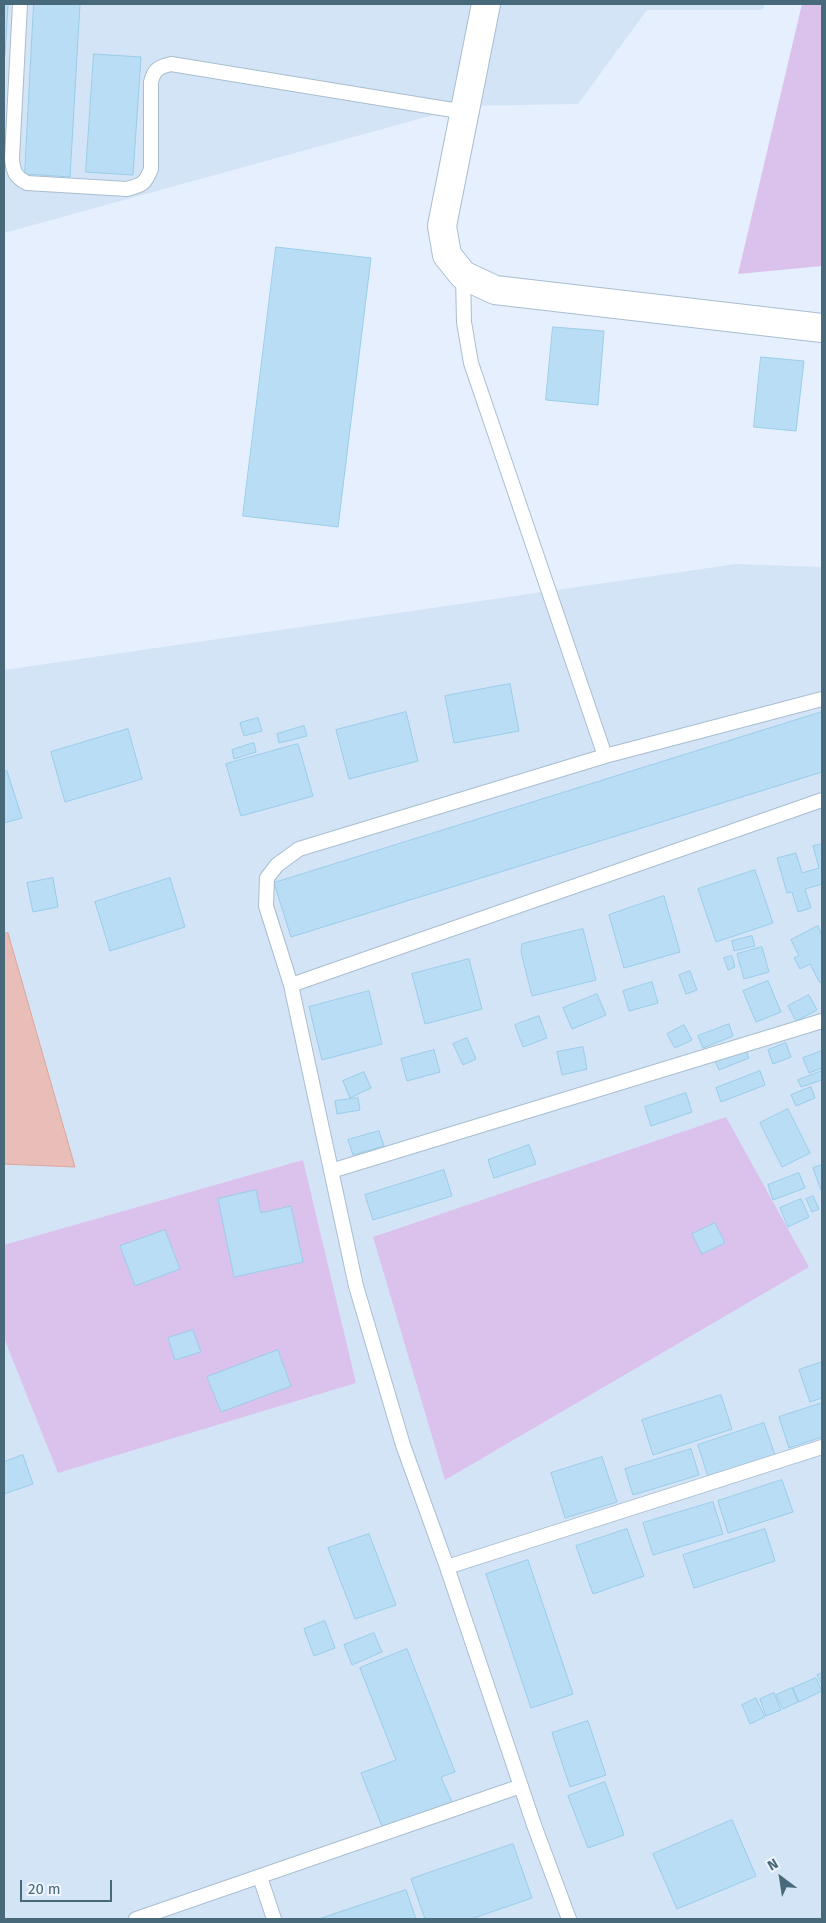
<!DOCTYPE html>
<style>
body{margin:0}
#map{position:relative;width:826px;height:1923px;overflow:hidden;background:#e5effe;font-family:"Fira Sans",sans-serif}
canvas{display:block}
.frame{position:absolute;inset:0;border:5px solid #48697a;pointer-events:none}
.north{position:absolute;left:756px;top:1853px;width:50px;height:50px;-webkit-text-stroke:4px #eef5ff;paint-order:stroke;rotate:329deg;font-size:14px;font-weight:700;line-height:20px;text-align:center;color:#48697a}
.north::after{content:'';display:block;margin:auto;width:18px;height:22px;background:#48697a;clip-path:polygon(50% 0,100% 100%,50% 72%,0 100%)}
.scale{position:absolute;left:20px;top:1880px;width:92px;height:22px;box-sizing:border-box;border:2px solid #48697a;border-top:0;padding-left:6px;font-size:15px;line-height:18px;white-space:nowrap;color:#48697a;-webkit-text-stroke:4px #eef5ff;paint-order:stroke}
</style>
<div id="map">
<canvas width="826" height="1923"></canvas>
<div class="frame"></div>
<div class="north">N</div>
<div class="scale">20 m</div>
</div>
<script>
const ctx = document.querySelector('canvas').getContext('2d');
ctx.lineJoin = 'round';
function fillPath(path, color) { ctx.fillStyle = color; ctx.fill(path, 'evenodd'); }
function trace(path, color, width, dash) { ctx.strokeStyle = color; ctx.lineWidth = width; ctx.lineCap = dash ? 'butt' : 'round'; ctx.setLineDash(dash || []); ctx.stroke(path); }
fillPath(new Path2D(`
 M 4,4 L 765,4 L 763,10 L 647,10 L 578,104 L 466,106 L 4,233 Z
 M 736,564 L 822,567 L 822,1919 L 4,1919 L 4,670 Z`), '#d3e4f7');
fillPath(new Path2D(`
 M 802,4 L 822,4 L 822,266 L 738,274 Z
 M 726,1117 L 809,1267 L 445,1480 L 373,1237 Z
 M 303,1160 L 356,1383 L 58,1473 L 4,1338 L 4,1245 Z`), '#dbc2ed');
const water = new Path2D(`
 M 8,933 L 75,1167 L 4,1164 L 4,934 Z`);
fillPath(water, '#eabeb8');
trace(water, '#dda69d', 1);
const building = new Path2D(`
 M 4,4 L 8,4 L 5,56 L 4,56 Z
 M 34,4 L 80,4 L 70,177 L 25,174 Z
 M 94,54 L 141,57 L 133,175 L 86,172 Z
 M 276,247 L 371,258 L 338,527 L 243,516 Z
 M 553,327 L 604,331 L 598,405 L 546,400 Z
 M 761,357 L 804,361 L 796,431 L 754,427 Z
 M 510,684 L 519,731 L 454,743 L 445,696 Z
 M 406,712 L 418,761 L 349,779 L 336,730 Z
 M 822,712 L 822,772 L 291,937 L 274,883 Z
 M 258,718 L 262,731 L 244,736 L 240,723 Z
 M 304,726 L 307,736 L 279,743 L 277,734 Z
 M 128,729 L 142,779 L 65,802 L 51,752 Z
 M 254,743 L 256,752 L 234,759 L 232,750 Z
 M 298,744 L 313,796 L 241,816 L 226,764 Z
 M 7,771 L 22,818 L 4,823 L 4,772 Z
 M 822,844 L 822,884 L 805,889 L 811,908 L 798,912 L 792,892 L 787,893 L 777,858 L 796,853 L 802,873 L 819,868 L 813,846 Z
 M 755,870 L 773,923 L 716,942 L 698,889 Z
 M 53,878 L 58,907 L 33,912 L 27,883 Z
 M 170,878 L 185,927 L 110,951 L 95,902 Z
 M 664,896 L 680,952 L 624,968 L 609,915 Z
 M 818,926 L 822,936 L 822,982 L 820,983 L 810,964 L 800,969 L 794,958 L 799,956 L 791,940 Z
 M 583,929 L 596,980 L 532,996 L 521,952 L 522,944 Z
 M 752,936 L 755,946 L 734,951 L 732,941 Z
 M 762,947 L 769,972 L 744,979 L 737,954 Z
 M 732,956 L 735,967 L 728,970 L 724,958 Z
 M 469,959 L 482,1009 L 425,1024 L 412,974 Z
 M 690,971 L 697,990 L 686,994 L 679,975 Z
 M 768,981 L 781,1012 L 756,1022 L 743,991 Z
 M 652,982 L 658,1003 L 629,1011 L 623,991 Z
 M 369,991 L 382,1044 L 322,1060 L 309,1007 Z
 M 597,994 L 606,1015 L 572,1029 L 563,1008 Z
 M 809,995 L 817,1010 L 796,1021 L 788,1006 Z
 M 539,1016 L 547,1038 L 523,1047 L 515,1025 Z
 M 729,1024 L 733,1036 L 703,1048 L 698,1036 Z
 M 684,1025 L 692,1040 L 675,1048 L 667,1034 Z
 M 467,1038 L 476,1059 L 463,1065 L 453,1044 Z
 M 786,1043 L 791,1057 L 773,1064 L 768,1050 Z
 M 583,1047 L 587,1069 L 562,1075 L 557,1052 Z
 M 745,1048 L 749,1058 L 719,1070 L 715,1061 Z
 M 434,1050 L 440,1072 L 407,1081 L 401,1059 Z
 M 822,1051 L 822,1068 L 809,1073 L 803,1058 Z
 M 760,1071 L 765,1085 L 721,1102 L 716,1088 Z
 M 822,1071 L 822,1080 L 801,1087 L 798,1080 Z
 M 364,1072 L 371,1088 L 350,1098 L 343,1081 Z
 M 811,1087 L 815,1098 L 796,1106 L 791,1095 Z
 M 686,1093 L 692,1112 L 651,1126 L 645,1107 Z
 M 358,1098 L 360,1110 L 337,1114 L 335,1101 Z
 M 788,1109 L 810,1153 L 782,1167 L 760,1123 Z
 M 379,1131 L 384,1146 L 353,1155 L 348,1140 Z
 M 529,1145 L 536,1164 L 494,1178 L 488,1160 Z
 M 822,1165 L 822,1193 L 813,1168 Z
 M 444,1170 L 452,1196 L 373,1220 L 365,1195 Z
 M 799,1173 L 805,1188 L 773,1200 L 768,1185 Z
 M 256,1190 L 261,1213 L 291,1206 L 303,1262 L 234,1277 L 218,1199 Z
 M 813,1196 L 819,1209 L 812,1212 L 806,1199 Z
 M 801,1199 L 809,1217 L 788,1227 L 780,1208 Z
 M 715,1223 L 725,1243 L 702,1254 L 692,1234 Z
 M 165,1230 L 180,1269 L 135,1286 L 120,1246 Z
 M 193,1330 L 201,1352 L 175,1360 L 168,1338 Z
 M 278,1350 L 291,1386 L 221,1412 L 207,1377 Z
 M 822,1362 L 822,1398 L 810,1402 L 799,1370 Z
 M 721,1395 L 732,1429 L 653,1455 L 642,1420 Z
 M 822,1403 L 822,1437 L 789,1448 L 779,1417 Z
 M 764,1423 L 775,1455 L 708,1477 L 698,1445 Z
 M 691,1449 L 699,1475 L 633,1495 L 625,1469 Z
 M 23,1455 L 33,1484 L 4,1494 L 4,1462 Z
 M 602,1457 L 617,1502 L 565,1518 L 551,1473 Z
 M 782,1480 L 793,1512 L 728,1533 L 718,1501 Z
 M 713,1502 L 723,1534 L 653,1555 L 643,1523 Z
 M 627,1529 L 644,1576 L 593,1594 L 576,1546 Z
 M 765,1529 L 775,1561 L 694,1588 L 683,1555 Z
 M 369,1534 L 396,1605 L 355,1619 L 328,1548 Z
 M 528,1560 L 573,1694 L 531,1708 L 486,1574 Z
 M 325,1621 L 335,1648 L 314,1656 L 304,1629 Z
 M 374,1633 L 382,1652 L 352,1665 L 344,1645 Z
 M 407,1649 L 455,1772 L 441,1777 L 452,1802 L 383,1829 L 361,1773 L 396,1760 L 360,1668 Z
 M 822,1673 L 822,1685 L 817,1675 Z
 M 816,1678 L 822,1691 L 799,1702 L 793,1688 Z
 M 792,1688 L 798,1702 L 783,1709 L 776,1695 Z
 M 774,1693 L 781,1710 L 766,1716 L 760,1699 Z
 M 756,1698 L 765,1717 L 750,1724 L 742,1705 Z
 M 588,1721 L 606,1775 L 570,1787 L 552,1733 Z
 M 605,1782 L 624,1835 L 588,1848 L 568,1796 Z
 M 732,1820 L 756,1876 L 677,1909 L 653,1854 Z
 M 513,1844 L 532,1898 L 471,1919 L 425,1919 L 411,1879 Z
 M 406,1890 L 416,1919 L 319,1919 Z`);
fillPath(building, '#b9ddf4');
trace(building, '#99cdea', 1);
const service = new Path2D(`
 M 20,4 L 12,158 C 13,171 15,177 27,183 L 127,189 C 142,185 145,184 151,169 L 151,82 C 154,69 159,67 171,64 L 465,112
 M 463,275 L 464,322 L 471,363 L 605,756
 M 291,985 L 822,800
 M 331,1171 L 822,1021
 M 447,1567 L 822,1447
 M 260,1877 L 274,1919
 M 136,1919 L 521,1786
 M 569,1919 L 534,1825 L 447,1567 L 403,1445 L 356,1286 L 291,985 L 266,906 L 267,878 L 277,865 L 299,849 L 605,756 L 822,699`);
const minor = new Path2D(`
 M 486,4 L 442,226 L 447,255 L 463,275 L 495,290 L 822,328`);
trace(service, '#a8becf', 16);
trace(minor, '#a8becf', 30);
trace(service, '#fff', 14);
trace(minor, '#fff', 28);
</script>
